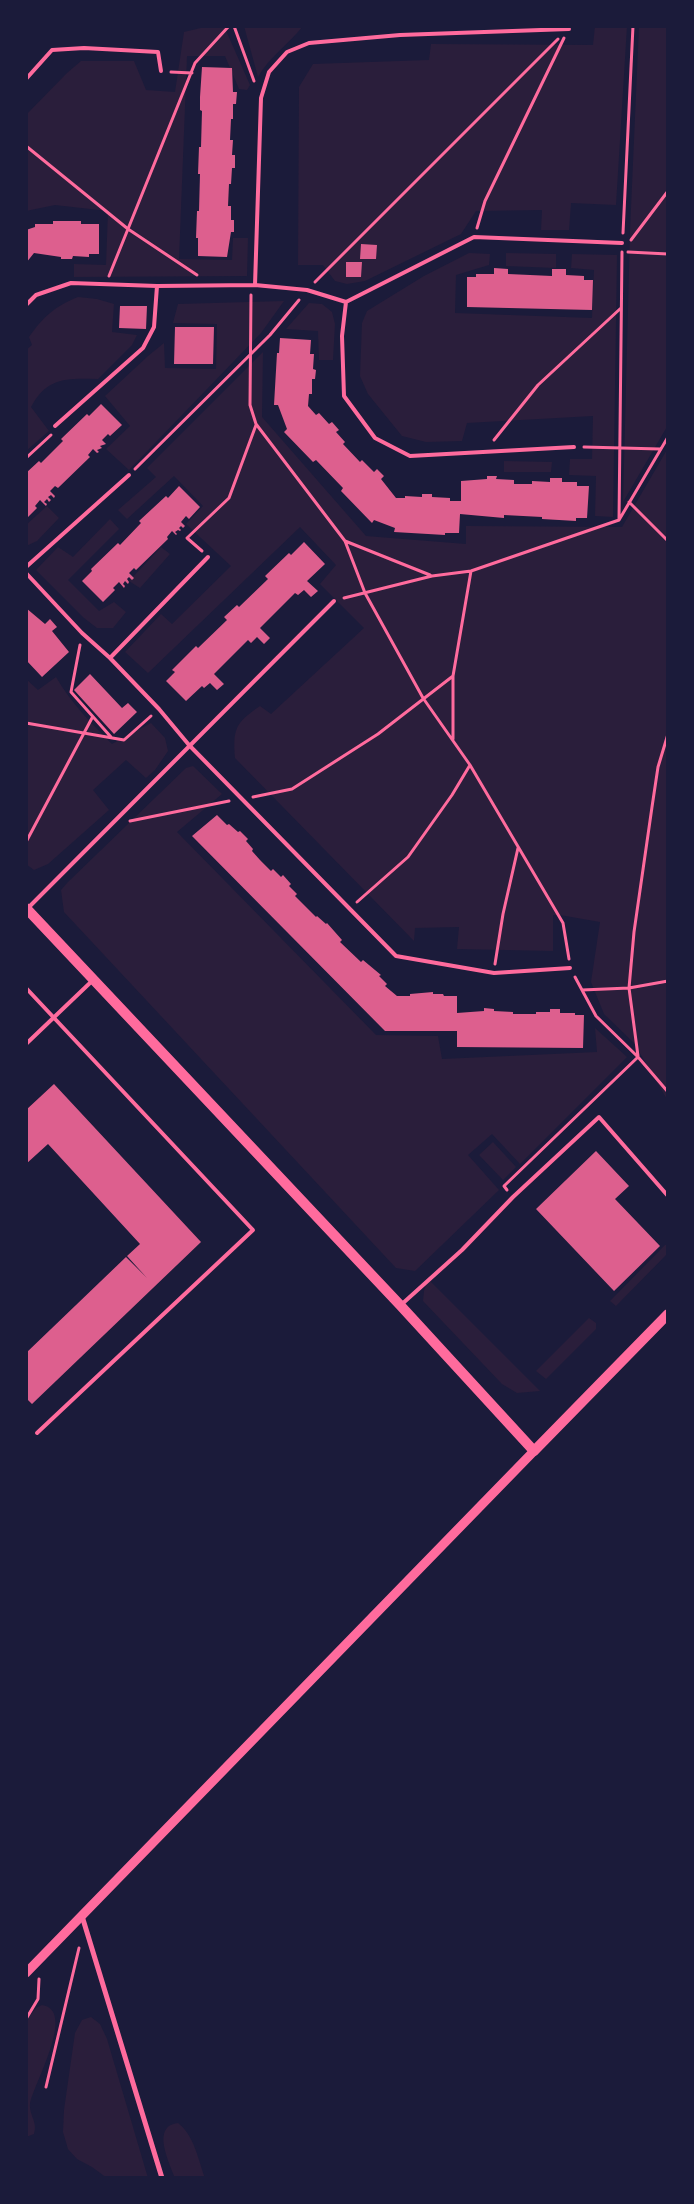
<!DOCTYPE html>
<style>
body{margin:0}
#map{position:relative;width:694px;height:2204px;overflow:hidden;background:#1b1b3a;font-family:Mulish,sans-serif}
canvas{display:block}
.frame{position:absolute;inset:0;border:28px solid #1b1b3a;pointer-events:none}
</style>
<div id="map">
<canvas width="694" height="2204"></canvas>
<div class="frame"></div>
</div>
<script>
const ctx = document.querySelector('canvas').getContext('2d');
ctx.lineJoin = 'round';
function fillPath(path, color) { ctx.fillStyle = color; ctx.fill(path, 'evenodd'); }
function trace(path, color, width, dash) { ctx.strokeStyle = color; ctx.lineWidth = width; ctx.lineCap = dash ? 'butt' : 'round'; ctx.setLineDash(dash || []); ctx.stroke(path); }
fillPath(new Path2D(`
 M 209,26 L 224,26 L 250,85 L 247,90 L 239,89 L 225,56 L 187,56 L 179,259 L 232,260 L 233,238 L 248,238 L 247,276 L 74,277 L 74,264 L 106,265 L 108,211 L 55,205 L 26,211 L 26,115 L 67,73 L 81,61 L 134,61 L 146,90 L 175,92 L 184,32 Z
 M 244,26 L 303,26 C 288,45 270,56 258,77 Z
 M 595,26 L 627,26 L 616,205 L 571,203 L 569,230 L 541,230 L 542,210 L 476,211 L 461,234 L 365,281 L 347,284 L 335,281 L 323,265 L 298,265 L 299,87 L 313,64 L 429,60 L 431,44 L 593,45 Z
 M 639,26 L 668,26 L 668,425 L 623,502 L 630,231 Z
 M 469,253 L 490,254 L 489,265 L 456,275 L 455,313 L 592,318 L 594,270 L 571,268 L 572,254 L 617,255 L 613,517 L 595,516 L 596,476 L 569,475 L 570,459 L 592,459 L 593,416 L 467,423 L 462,441 L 426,442 L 402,436 L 368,394 L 360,376 L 361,349 L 362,323 L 367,311 L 424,276 Z
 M 506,253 L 556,254 L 556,268 L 506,266 Z
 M 78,297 L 97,299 L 114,304 L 112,332 L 137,335 L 132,345 L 98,379 C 67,378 47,377 31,407 L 49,431 L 26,451 L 26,350 L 32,345 L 29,337 C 44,316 54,307 78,297 Z
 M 284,301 L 261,333 L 129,470 L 106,449 L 130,426 L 105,396 L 148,356 L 164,343 L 165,368 L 216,369 L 217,324 L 173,323 L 178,304 Z
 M 309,303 L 322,304 L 332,312 L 335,324 L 333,360 L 319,360 L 318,331 L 286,329 Z
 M 263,352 L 262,417 L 366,536 L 466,544 L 466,526 L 622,527 L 668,448 L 668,1101 L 634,1043 L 604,1014 L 591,982 L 600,922 L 560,915 L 553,915 L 553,951 L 457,949 L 459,927 L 415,928 L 414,941 L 235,758 C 233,729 235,723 260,706 L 271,714 L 364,628 L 320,584 L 336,565 L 300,527 L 148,673 L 125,652 L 161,614 L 172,624 L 231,566 L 186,524 L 203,506 L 174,476 L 127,519 L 118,510 L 156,477 L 147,468 Z
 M 504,461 L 552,462 L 551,472 L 504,472 Z
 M 47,506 L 59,518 L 37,541 L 26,546 L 26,525 Z
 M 110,519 L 119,529 L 68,580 L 99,611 L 114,602 L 126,612 L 113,628 L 97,628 L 84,618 L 36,570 L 58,547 L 73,557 Z
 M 161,547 L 170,554 L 140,588 L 129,581 Z
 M 56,677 C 71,703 91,723 112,744 L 151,723 L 165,738 L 168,751 L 155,770 L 146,778 L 126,760 L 93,790 L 109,810 L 48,864 L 34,870 L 26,864 L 26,679 L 38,690 Z
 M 193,766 L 222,794 L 177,832 L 376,1035 L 438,1036 L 442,1059 L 597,1052 L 595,1028 L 627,1057 L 520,1164 L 492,1134 L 468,1155 L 499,1190 L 415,1271 L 396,1268 L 64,912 L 61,890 L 68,882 L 186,768 Z
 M 493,1142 L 516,1167 L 503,1180 L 479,1155 Z
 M 665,1245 L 668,1245 L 668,1253 L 616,1306 L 610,1301 Z
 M 428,1279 L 540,1391 L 517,1393 L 502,1384 L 423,1301 L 424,1291 Z
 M 589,1318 L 596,1323 L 596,1329 L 546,1379 L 536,1371 Z
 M 42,2005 C 77,2010 33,2085 30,2104 C 29,2115 38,2122 34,2134 L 26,2137 L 26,2021 L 36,2008 Z
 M 91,2017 L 100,2024 L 107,2039 L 148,2178 L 107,2178 L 92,2167 L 77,2159 L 68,2149 L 63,2132 L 64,2110 L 75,2033 L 82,2020 Z
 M 178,2123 C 194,2135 198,2159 205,2178 L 175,2178 C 169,2162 151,2126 178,2123 Z`), '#2a1e3b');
fillPath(new Path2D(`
 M 202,67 L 232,68 L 233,92 L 237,92 L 236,104 L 233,104 L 233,119 L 231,119 L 230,140 L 233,140 L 232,155 L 235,155 L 235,168 L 232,168 L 231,184 L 229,184 L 228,206 L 231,206 L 231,220 L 234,220 L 234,232 L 231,232 L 227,257 L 198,256 L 198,238 L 196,238 L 197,211 L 199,211 L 200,174 L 198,174 L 199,147 L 201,147 L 202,111 L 200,110 L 200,97 Z
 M 53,221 L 81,221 L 81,224 L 99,224 L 99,254 L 89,254 L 89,257 L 73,256 L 72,259 L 61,259 L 61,257 L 34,253 L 26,263 L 26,230 L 35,227 L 35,224 L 53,224 Z
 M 361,244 L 377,245 L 376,259 L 360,259 Z
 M 346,262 L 362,262 L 361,277 L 346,277 Z
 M 494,268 L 508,269 L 508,274 L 552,276 L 552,269 L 566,269 L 566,275 L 584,276 L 584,280 L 593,280 L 592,310 L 467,307 L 467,277 L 476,277 L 476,274 L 494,274 Z
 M 120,306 L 147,306 L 146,329 L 119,328 Z
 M 175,327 L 214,327 L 213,364 L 174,364 Z
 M 280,338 L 311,340 L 310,354 L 314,354 L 313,369 L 316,370 L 315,379 L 312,379 L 312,394 L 309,394 L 308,406 L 316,415 L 319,413 L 329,424 L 332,422 L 339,430 L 336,432 L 345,442 L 343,444 L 360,462 L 362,460 L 374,472 L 377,469 L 384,476 L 381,479 L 396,498 L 405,498 L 405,496 L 422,497 L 422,494 L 432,494 L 432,497 L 450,498 L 450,501 L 461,501 L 461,481 L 487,479 L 487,476 L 497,476 L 496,479 L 514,480 L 514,484 L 532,484 L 532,481 L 550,482 L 550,478 L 562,478 L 562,482 L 577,482 L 577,486 L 589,486 L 587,518 L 576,518 L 576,521 L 542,519 L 542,517 L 504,515 L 504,518 L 460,514 L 459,533 L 445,533 L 445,535 L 394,532 L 395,528 L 374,520 L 372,523 L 341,491 L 343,488 L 316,460 L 313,462 L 284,432 L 287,429 L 278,405 L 274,405 L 277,353 L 279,353 Z
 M 101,404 L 122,425 L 110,436 L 108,434 L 102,440 L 106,444 L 100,446 L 102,448 L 97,450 L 99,452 L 97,453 L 93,449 L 88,455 L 90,457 L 58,488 L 55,486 L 50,491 L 55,496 L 54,498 L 51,495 L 48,497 L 51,500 L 49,502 L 47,499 L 44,502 L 47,504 L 46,506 L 40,500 L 35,506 L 37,508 L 26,519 L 26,473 L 39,461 L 41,463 L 63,441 L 61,439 L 87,414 L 89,416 Z
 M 179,486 L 200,507 L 189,519 L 186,516 L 181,522 L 185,526 L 183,528 L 181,526 L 179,528 L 181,530 L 180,531 L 178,530 L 175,532 L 177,534 L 176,535 L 172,531 L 167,537 L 168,539 L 136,570 L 134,568 L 129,573 L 134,578 L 132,580 L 129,577 L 127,579 L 129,582 L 128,584 L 125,581 L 123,584 L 125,586 L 124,588 L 119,582 L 113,588 L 115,590 L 103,602 L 82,581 L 92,571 L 91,569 L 118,543 L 120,545 L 141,523 L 139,521 L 166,496 L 168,498 Z
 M 304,542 L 325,564 L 307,581 L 318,591 L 311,597 L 304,590 L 298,595 L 295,593 L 260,628 L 270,638 L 264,644 L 257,637 L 251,643 L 248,640 L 214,674 L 224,684 L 217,690 L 210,683 L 204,688 L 202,686 L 186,701 L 166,681 L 175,672 L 172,670 L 196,646 L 198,648 L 227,620 L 224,617 L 237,605 L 239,607 L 268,579 L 265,576 L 289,553 L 291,555 Z
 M 26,608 L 45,624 L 50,619 L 57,627 L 52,631 L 69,652 L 42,677 L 26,660 Z
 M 90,674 L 122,708 L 128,703 L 137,712 L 114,734 L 74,690 Z
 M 217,815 L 227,825 L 229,824 L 238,832 L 240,831 L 248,839 L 246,841 L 253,849 L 252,851 L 260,860 L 271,871 L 273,869 L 281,877 L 283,875 L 291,884 L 289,886 L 297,894 L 295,896 L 316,917 L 317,916 L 326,924 L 327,923 L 342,940 L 340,942 L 361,962 L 363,960 L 381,975 L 379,976 L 387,984 L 385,986 L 397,996 L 410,996 L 410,994 L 433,992 L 433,994 L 443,994 L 444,996 L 457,996 L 457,1013 L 484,1011 L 484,1008 L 494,1009 L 494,1011 L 513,1012 L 513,1014 L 536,1014 L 536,1012 L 550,1012 L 550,1009 L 560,1009 L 560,1013 L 575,1013 L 575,1015 L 584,1015 L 583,1048 L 457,1047 L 457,1031 L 385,1031 L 192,836 Z
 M 54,1084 L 201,1242 L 32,1404 L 26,1398 L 26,1353 L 126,1257 L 147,1278 L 127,1256 L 140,1244 L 48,1144 L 26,1164 L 26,1110 Z
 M 596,1151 L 629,1186 L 615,1199 L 660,1246 L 614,1291 L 536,1209 Z`), '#dd5f8e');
trace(new Path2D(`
 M 234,26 L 254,81
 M 171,72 L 192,73
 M 26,146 L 128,229 L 197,275
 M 477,228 L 485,201 L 564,38
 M 623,233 L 633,26
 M 631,240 L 668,191
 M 628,252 L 668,254
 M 109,276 L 195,63 L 229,26
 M 315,282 L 558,39
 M 251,295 L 250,405 L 256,424 L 345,541 L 430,575
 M 494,440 L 538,385 L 621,308
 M 584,447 L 660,449
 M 26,458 L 51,435
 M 135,469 L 270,335 L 299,300
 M 629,502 L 668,541
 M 619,520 L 622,252
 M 345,541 L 365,593 L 423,698 L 470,765 L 563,923 L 569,959
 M 202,551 L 187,538 L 229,498 L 256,425
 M 344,598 L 432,576 L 471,571 L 619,520 L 668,437
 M 80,645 L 71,692 L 111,737
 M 26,723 L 124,740 L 151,716
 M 453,739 L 453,676 L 471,571
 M 253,797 L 292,789 L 378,734 L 453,676
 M 130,821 L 229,801
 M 26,842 L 92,718
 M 357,902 L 408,857 L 452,795 L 470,765
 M 495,964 L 503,914 L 518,848
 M 575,977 L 596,1016 L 638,1057 L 668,1092
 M 582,990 L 629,988 L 668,981
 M 638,1056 L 629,988 L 634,932 L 652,807 L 658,767 L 668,734
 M 507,1190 L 504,1186 L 638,1057
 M 26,2019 L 38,1999 L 39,1979
 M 46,2087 L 79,1948`), '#ff6b9d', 3);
trace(new Path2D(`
 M 569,29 L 400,35 L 309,43 L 287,52 L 269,72 L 261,98 L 255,285 L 307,290 L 346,302 L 342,336 L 344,396 L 375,438 L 410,456 L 574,447
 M 26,79 L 52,50 L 84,48 L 158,52 L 161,71
 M 346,302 L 474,237 L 622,243
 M 26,305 L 36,295 L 71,283 L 157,286 L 255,285
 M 55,426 L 143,348 L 154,327 L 157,286
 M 26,567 L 129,475
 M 26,573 L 82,633 L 110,658 L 159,709 L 189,745 L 396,956 L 494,973 L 570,968
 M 110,658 L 208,557
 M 28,908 L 334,601
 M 26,988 L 253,1230 L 37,1433
 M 26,1044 L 92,981
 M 402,1304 L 462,1250 L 513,1197 L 599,1117 L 668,1196`), '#ff6b9d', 4);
trace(new Path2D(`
 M 82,1916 L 162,2178`), '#ff6b9d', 5);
trace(new Path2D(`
 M 26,1973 L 534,1451`), '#ff6b9d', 9);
trace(new Path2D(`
 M 26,908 L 400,1305 L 534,1451 L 668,1314`), '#ff6b9d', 10);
</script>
